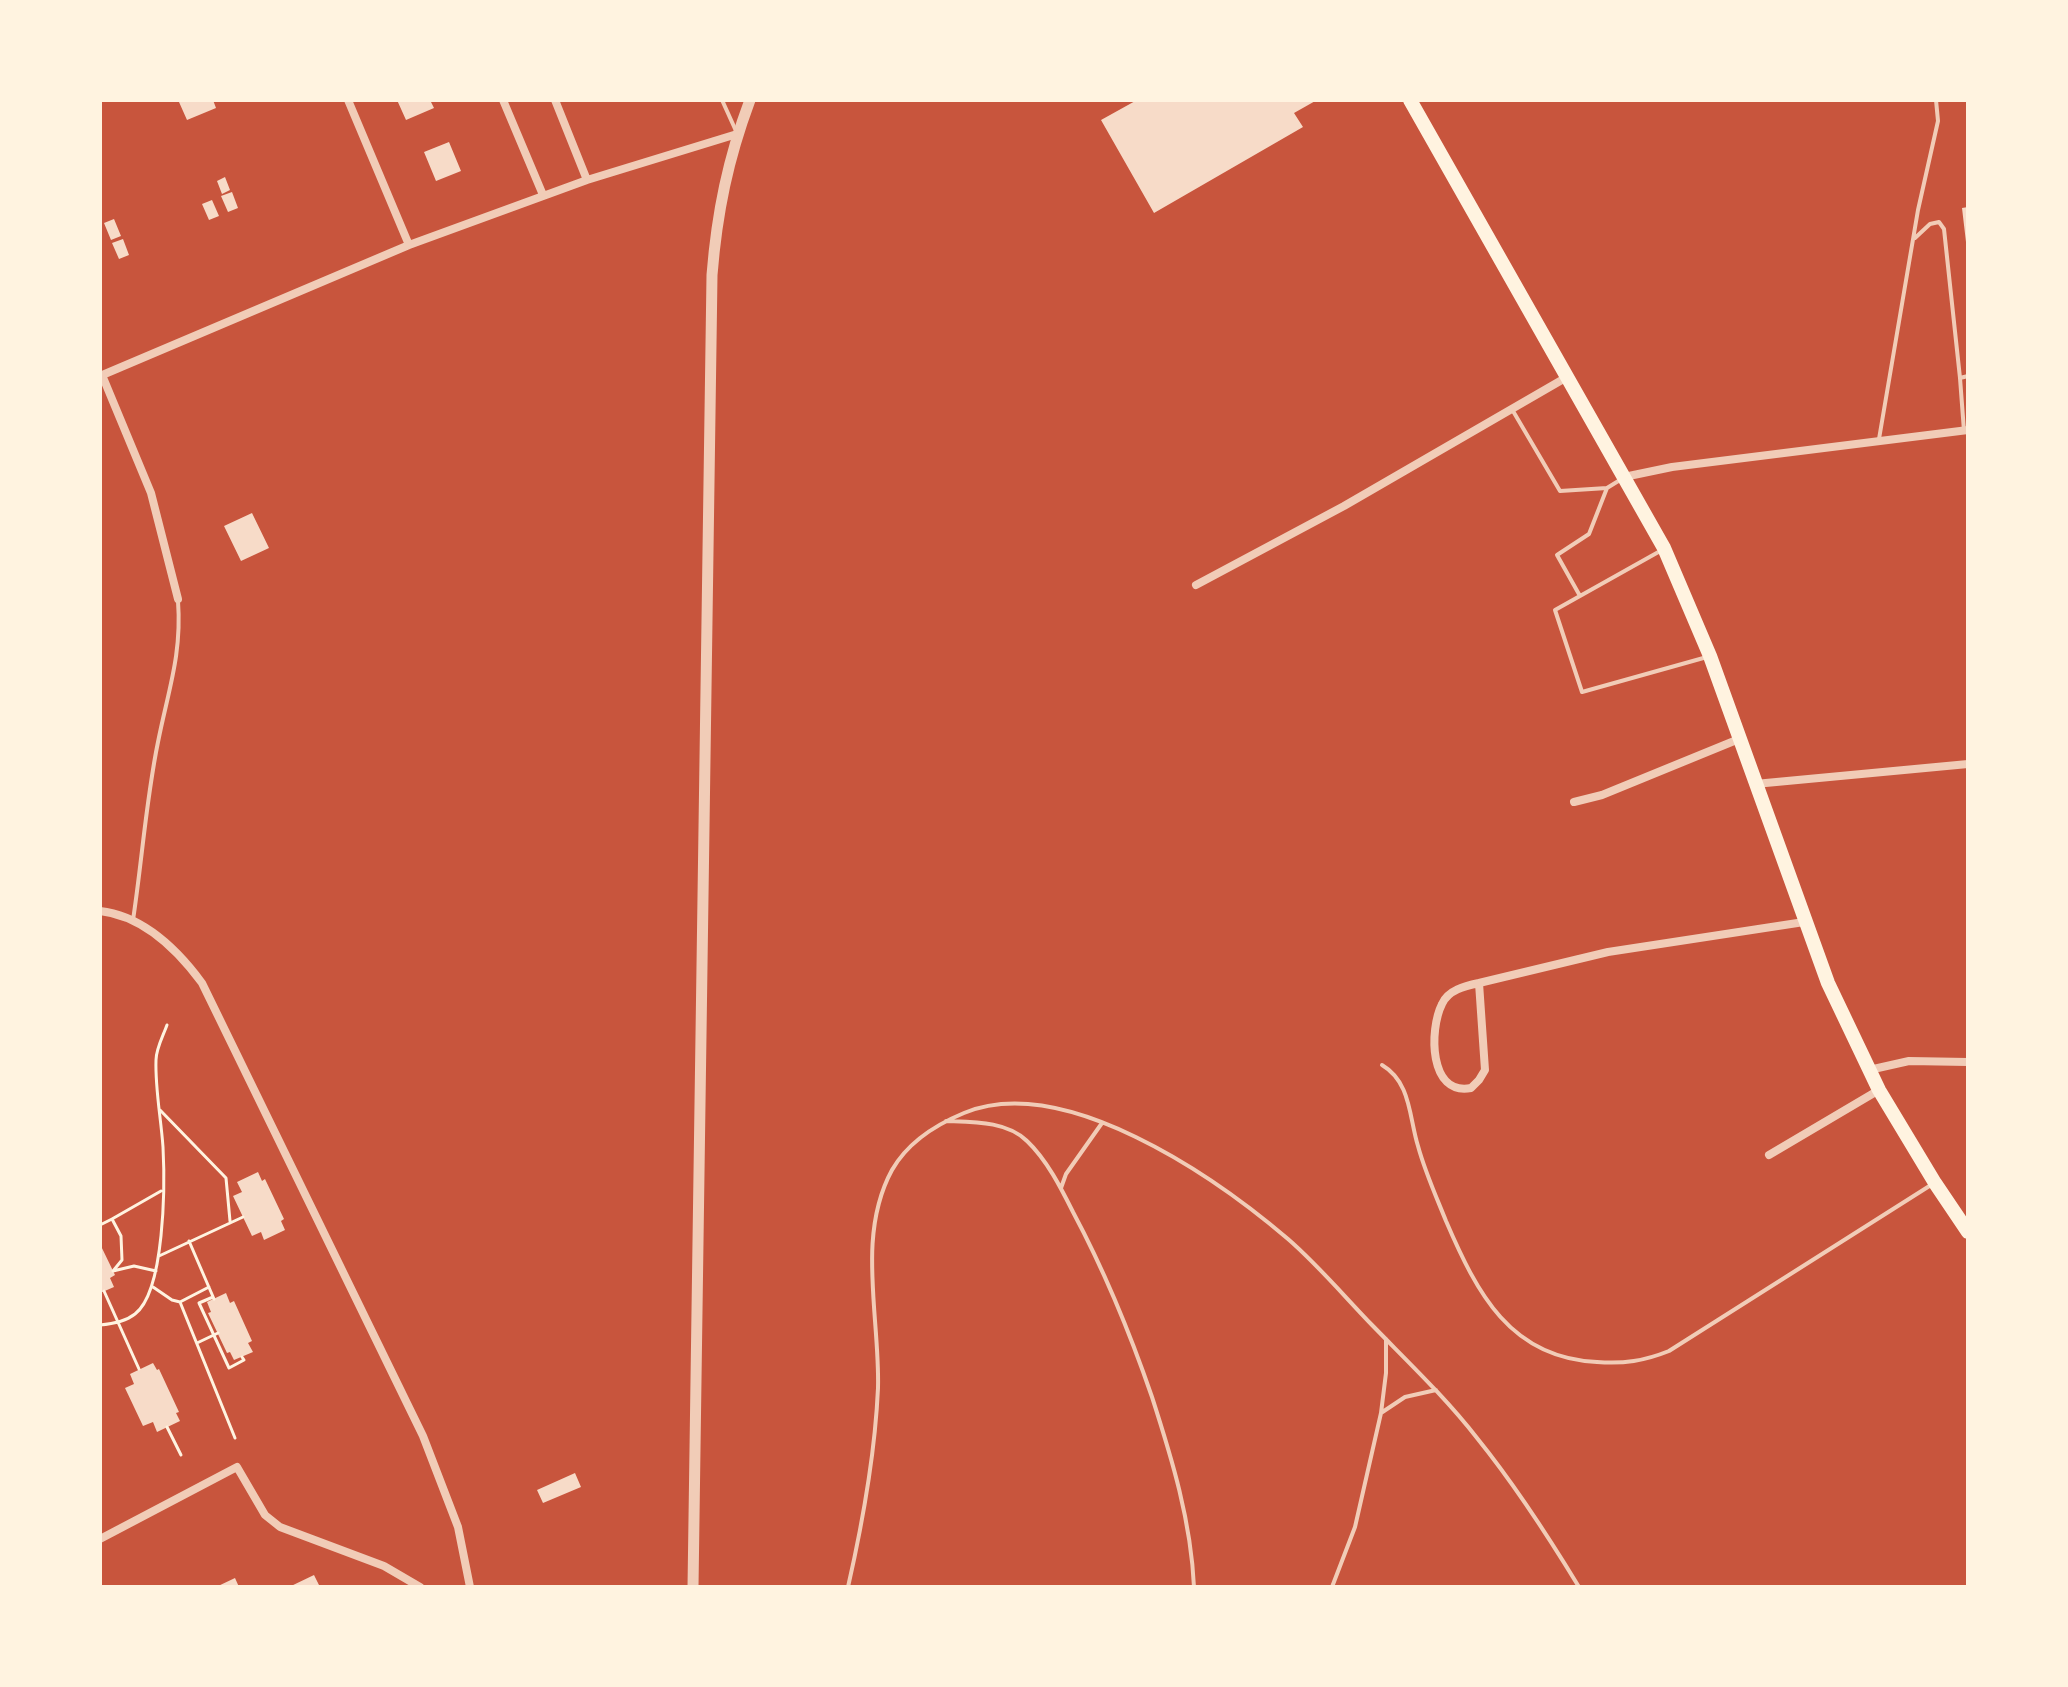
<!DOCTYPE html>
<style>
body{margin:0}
#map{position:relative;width:2068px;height:1687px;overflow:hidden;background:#c8553d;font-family:"Titillium Web",sans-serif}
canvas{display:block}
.frame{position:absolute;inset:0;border:102px solid #fff3e0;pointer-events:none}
</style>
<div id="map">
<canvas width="2068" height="1687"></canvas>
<div class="frame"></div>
</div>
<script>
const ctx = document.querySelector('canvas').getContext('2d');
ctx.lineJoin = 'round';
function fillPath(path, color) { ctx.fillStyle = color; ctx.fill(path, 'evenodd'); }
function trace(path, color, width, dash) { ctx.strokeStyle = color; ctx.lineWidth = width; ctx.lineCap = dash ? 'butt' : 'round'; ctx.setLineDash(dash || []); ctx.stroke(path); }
fillPath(new Path2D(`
 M 184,100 L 213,100 L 216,108 L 187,120 L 179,102 Z
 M 397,100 L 430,100 L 434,108 L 406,120 Z
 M 1137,100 L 1317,100 L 1294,113 L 1303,127 L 1154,213 L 1101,120 Z
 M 449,142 L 461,171 L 436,181 L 424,152 Z
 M 225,177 L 230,190 L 222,194 L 217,181 Z
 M 232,192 L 238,208 L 228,212 L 221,196 Z
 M 212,200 L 219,216 L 209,220 L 202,204 Z
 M 1968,207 L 1968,242 L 1966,242 L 1962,208 Z
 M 114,219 L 121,236 L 111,240 L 104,223 Z
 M 123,239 L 129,255 L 119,259 L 112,243 Z
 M 252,513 L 269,548 L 241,561 L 224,526 Z
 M 258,1172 L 262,1181 L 265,1179 L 284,1219 L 281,1221 L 285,1230 L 264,1240 L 261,1232 L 252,1236 L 233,1196 L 242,1192 L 237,1182 Z
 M 100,1244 L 115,1275 L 110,1278 L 114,1287 L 100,1293 Z
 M 226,1293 L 230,1303 L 234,1301 L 252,1341 L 248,1343 L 253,1352 L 234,1360 L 230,1352 L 227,1353 L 208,1313 L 211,1312 L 207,1302 Z
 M 153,1363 L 157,1370 L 159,1369 L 179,1412 L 176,1413 L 180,1421 L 157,1432 L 153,1422 L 143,1426 L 125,1388 L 134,1384 L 130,1374 Z
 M 575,1473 L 581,1487 L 543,1503 L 537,1490 Z
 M 314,1575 L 320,1587 L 289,1587 Z
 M 235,1578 L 239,1587 L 216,1587 Z`), '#f7dbc8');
trace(new Path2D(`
 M 160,1110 L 226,1178 L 230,1221
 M 112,1219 L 161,1191
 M 100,1225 L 112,1219 L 121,1236 L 122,1260 L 113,1271 L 134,1266 L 156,1271
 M 189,1241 L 214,1299
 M 159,1256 L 243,1217
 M 153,1287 L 172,1300 L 180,1302 L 209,1287
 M 104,1291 L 139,1369
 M 213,1297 L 199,1303 L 229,1368 L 244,1360 L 242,1357
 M 180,1302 L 235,1438
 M 100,1325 C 112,1324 125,1322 135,1314 C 165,1291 165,1184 163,1147 C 161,1118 155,1089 156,1060 C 156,1049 163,1036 167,1025
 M 197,1343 L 218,1333
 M 167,1427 L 181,1455`), '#fff3e0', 3);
trace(new Path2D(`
 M 722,100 L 736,131
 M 1915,238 L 1930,224 L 1939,222 L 1944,229 L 1960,378 L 1968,376
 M 1960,378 L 1964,431
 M 1513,411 L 1560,491 L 1607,488 L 1620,480
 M 1879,439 L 1918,210 L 1938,121 L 1936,100
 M 1662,550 L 1555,610 L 1582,692 L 1707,657
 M 1580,596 L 1557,555 L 1589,534 L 1607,488
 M 133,920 C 142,861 146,800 158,742 C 168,691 182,655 178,601
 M 1382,1065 C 1411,1082 1409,1117 1418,1146 C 1425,1172 1436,1196 1446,1221 C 1477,1293 1510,1358 1597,1362 C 1624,1364 1644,1361 1669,1351 L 1931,1185
 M 946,1121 C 973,1122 1007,1121 1027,1141 C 1047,1160 1061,1188 1073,1212 C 1105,1272 1130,1333 1152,1397 C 1172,1459 1191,1521 1194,1587
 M 1061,1188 L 1066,1174 L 1102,1123
 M 1381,1413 L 1386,1373 L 1386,1339
 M 848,1587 C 863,1521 875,1456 878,1388 C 880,1317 856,1236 892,1170 C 908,1142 935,1125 964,1113 C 1064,1072 1214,1176 1288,1239 C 1318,1265 1344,1296 1372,1325 C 1408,1362 1445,1397 1477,1438 C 1515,1485 1548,1536 1579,1587
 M 1332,1587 L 1355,1527 L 1381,1413 L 1405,1397 L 1436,1390`), '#f1ccb7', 4);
trace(new Path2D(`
 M 348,100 L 409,245
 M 503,100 L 543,195
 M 555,100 L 587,180
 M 102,375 L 151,493 L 178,599
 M 100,376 L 409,245 L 587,180 L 737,134
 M 1624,477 L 1672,467 L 1968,430
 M 1196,585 L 1344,506 L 1567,377
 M 1755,784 L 1968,764
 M 1574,802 L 1602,795 L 1739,739
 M 100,911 C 144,916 177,949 202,983 L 423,1436 L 458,1527 L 470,1587
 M 1479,983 L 1608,952 L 1804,922
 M 1479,983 L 1485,1070 L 1479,1080 L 1471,1088 C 1429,1096 1429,1030 1442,1004 C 1448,990 1465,986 1479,983 Z
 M 1869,1070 L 1909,1061 L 1968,1062
 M 1769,1155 L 1879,1090
 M 100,1539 L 237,1467 L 265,1515 L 280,1527 L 384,1566 L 420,1587`), '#f1ccb7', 8);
trace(new Path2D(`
 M 693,1587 L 712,275 C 717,212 728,159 750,100`), '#f1ccb7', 11);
trace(new Path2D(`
 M 1410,100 L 1664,548 L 1710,656 L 1828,983 L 1879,1090 L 1935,1183 L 1968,1232`), '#fff3e0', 14);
</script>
